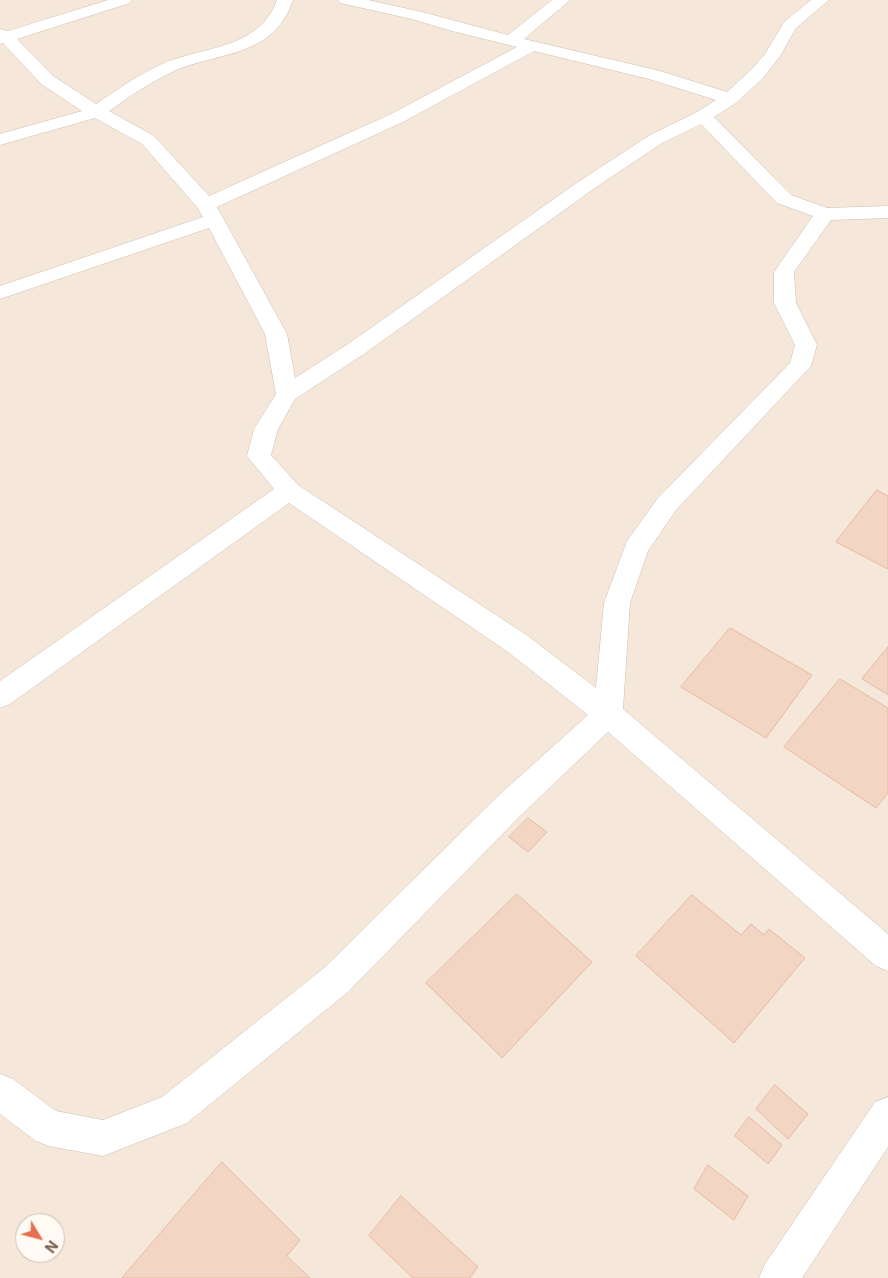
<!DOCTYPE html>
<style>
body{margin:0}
#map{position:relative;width:888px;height:1278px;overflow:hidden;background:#fdf6ec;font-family:Inter,sans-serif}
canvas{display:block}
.north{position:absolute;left:15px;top:1213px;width:50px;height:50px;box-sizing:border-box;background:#fffaf3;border:1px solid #cabbb1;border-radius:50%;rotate:127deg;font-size:14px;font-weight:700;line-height:20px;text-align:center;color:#7a5c4d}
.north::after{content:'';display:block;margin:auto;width:18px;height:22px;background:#e76f51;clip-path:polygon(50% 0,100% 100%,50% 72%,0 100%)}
</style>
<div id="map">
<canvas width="888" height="1278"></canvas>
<div class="north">N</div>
</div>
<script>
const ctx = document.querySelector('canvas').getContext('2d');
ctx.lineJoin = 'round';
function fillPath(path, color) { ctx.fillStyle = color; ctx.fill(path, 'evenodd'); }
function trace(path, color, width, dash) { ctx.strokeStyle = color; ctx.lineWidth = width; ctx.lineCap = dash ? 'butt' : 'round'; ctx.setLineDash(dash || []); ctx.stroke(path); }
fillPath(new Path2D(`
 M 0,0 L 888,0 L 888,1278 L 0,1278 ZM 25,1223 L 55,1223 L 55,1253 L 25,1253 Z`), '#f5e8da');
const building = new Path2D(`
 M 877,490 L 888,496 L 888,569 L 836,542 Z
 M 730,628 L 812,675 L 766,738 L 681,687 Z
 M 888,647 L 888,695 L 862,679 Z
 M 840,679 L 888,708 L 888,793 L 876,808 L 784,747 Z
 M 528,818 L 547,832 L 528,852 L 509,837 Z
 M 517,894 L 592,962 L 502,1058 L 426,983 Z
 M 692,895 L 741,935 L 751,924 L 764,935 L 769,929 L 805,958 L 734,1043 L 636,956 Z
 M 775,1085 L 808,1114 L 788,1139 L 756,1109 Z
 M 749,1117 L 782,1145 L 768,1164 L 735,1136 Z
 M 222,1162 L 300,1240 L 287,1256 L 310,1278 L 122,1278 Z
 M 708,1165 L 748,1196 L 734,1220 L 694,1189 Z
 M 401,1196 L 478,1267 L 470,1278 L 413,1278 L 369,1236 Z`);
fillPath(building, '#f3d5c3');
trace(building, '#e6bba3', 1);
const minor = new Path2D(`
 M 108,0 L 132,0 L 130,3 L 17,39 L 53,76 L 96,104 C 118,89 138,75 162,64 C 203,46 259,50 277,0 L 293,0 C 273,58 220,51 174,71 C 151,82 130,96 109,111 L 154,136 L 209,196 L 391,114 L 517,47 L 452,31 L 412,19 L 340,3 L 338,0 L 368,0 L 422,12 L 508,35 L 552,0 L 570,0 L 524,39 L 660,71 L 727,92 L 751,70 L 765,54 L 784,22 L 811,0 L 829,0 L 796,28 L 780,56 L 763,78 L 736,103 L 714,117 L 791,195 L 827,208 L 888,206 L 888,218 L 831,220 L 794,272 L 796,303 L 817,345 L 811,366 L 676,510 L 648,551 L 630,603 L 623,709 L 888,934 L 888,971 L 876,966 L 608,732 L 520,816 L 348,992 L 187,1123 L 103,1156 L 49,1146 L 36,1141 L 0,1114 L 0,1074 L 13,1079 L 56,1111 L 103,1120 L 162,1097 L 324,968 L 498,796 L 588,715 L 508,652 L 289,503 L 10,704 L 0,708 L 0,681 L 274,489 L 247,456 L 254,429 L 276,394 L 265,334 L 209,228 L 0,299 L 0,286 L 203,217 L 197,207 L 142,144 L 95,118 L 0,145 L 0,134 L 82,111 L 41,84 L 3,43 L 0,44 L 0,29 L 8,31 ZM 534,51 L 649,79 L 716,100 L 697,112 L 650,135 L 578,182 L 348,344 L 295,378 L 287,334 L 217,207 L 403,122 ZM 701,124 L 777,203 L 813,216 L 774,272 L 774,303 L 795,345 L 790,363 L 658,498 L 627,541 L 604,603 L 596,688 L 528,636 L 298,485 L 271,455 L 278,429 L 295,399 L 364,354 L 592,190 L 662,143 Z`);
const tertiary = new Path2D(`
 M 888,1097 L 888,1147 L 802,1278 L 759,1278 L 765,1264 L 875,1102 Z`);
trace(minor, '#d1beb0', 1);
trace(tertiary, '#d1beb0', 1);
fillPath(minor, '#fff');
fillPath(tertiary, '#fff');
</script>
